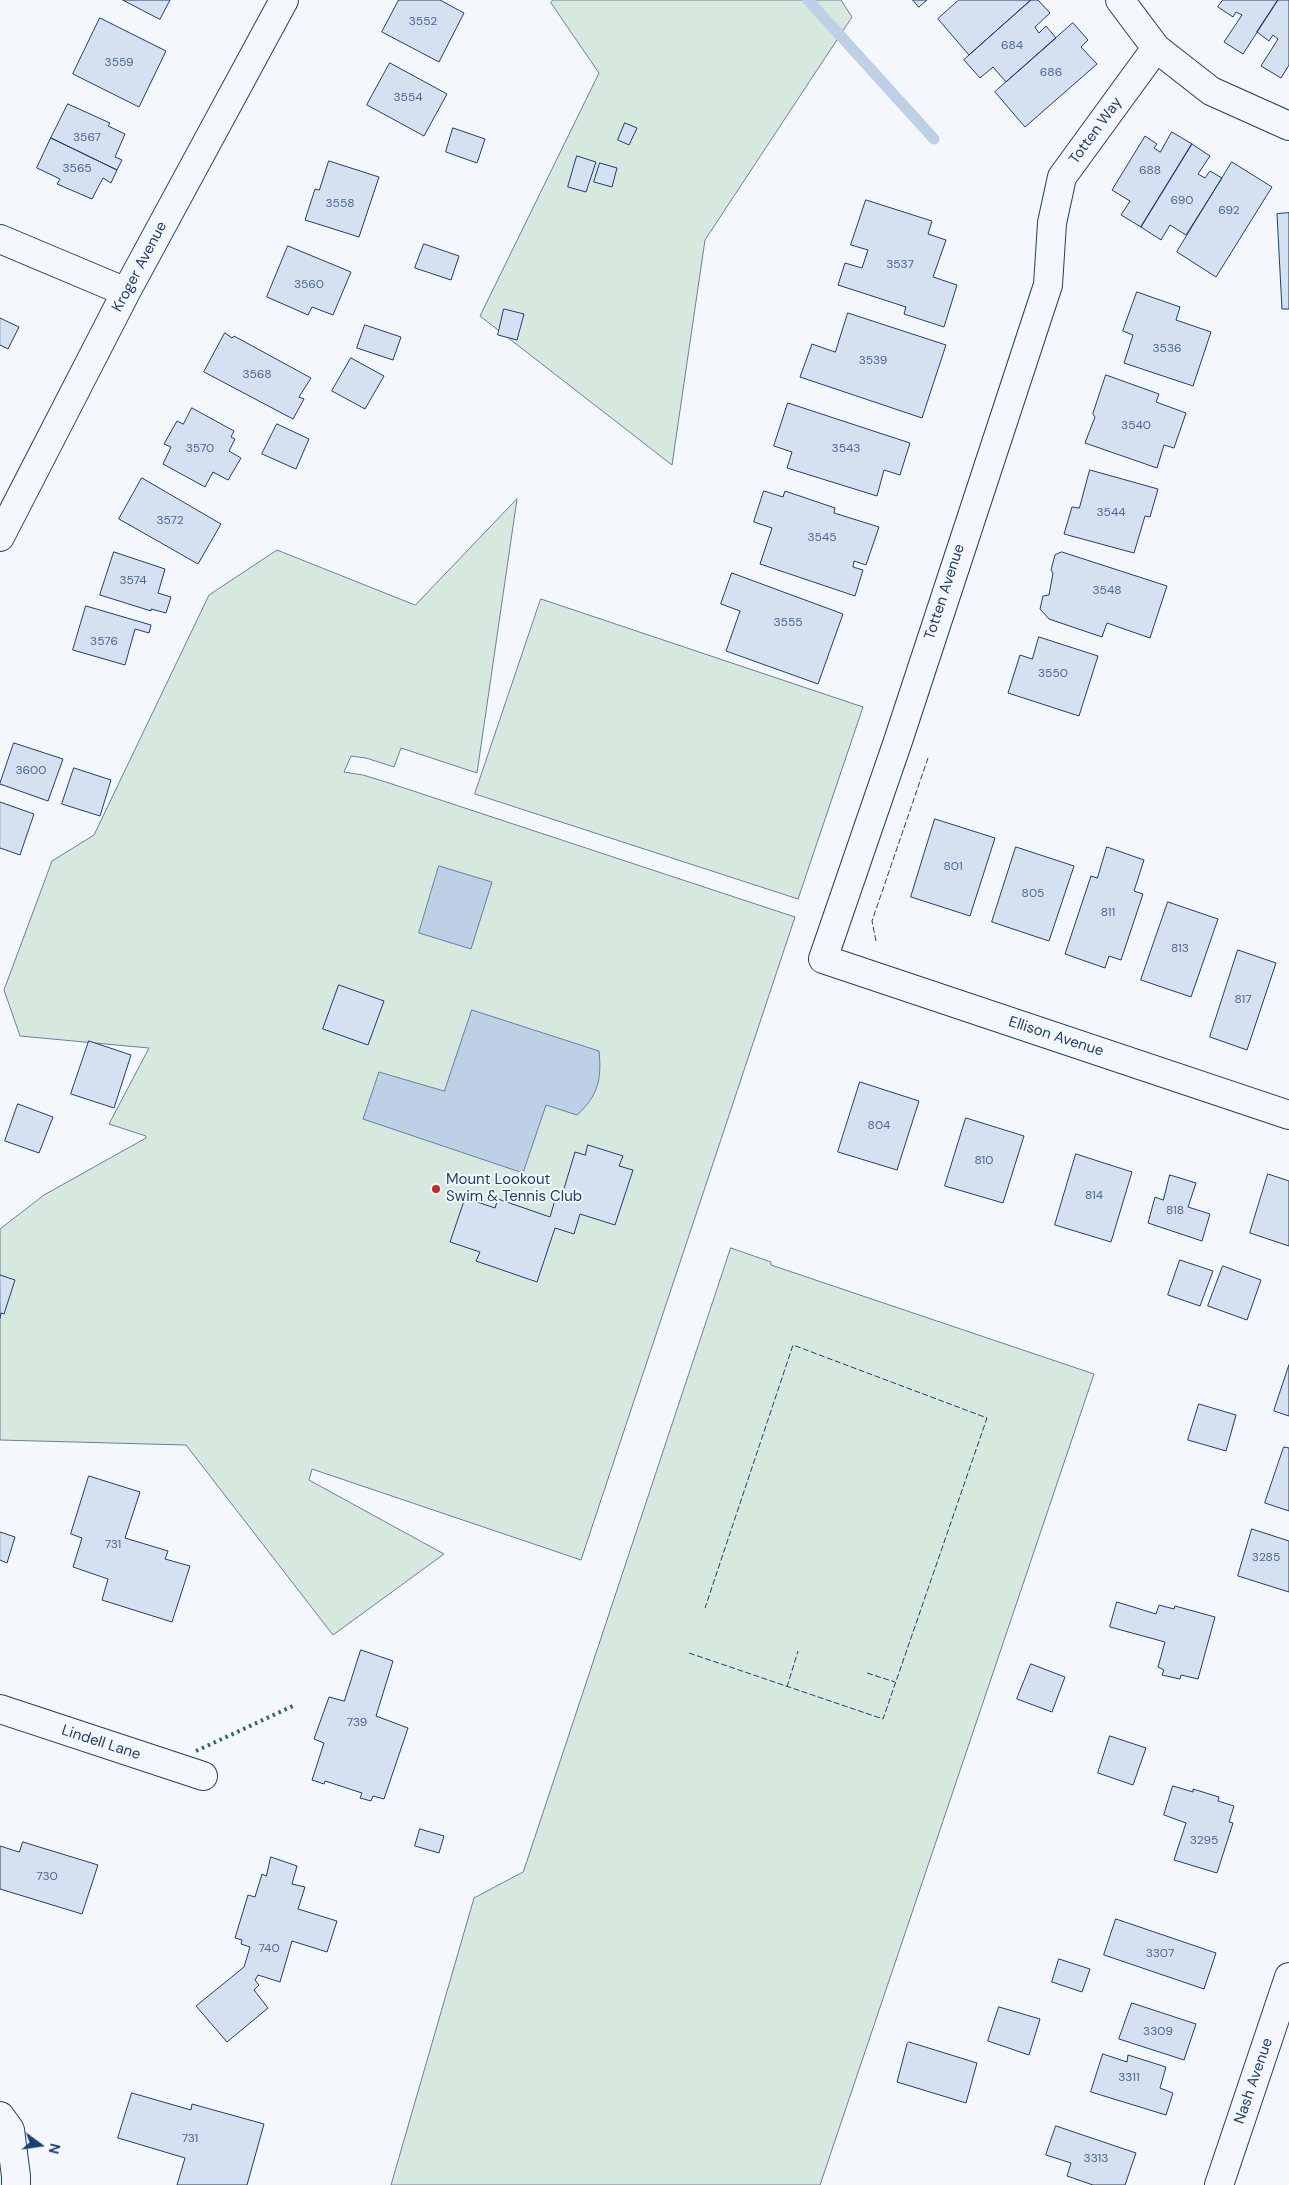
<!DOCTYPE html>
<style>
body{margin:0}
#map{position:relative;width:1289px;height:2185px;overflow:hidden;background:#f4f7fb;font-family:"DM Sans",sans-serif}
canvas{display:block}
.north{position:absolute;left:15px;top:2120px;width:50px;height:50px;-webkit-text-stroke:4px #f4f7fb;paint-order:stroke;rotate:104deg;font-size:14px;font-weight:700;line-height:20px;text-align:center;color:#1d3f73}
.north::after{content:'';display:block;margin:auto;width:18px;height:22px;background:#1d3f73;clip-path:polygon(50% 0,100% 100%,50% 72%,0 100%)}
</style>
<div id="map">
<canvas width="1289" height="2185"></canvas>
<div class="north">N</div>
</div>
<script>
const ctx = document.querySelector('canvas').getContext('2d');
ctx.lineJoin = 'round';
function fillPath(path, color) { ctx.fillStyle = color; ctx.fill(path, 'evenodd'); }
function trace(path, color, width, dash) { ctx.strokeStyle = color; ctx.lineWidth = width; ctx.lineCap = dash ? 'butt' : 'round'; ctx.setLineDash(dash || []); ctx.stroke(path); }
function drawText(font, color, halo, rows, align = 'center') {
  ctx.font = font + ' "DM Sans",sans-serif'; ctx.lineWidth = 4; ctx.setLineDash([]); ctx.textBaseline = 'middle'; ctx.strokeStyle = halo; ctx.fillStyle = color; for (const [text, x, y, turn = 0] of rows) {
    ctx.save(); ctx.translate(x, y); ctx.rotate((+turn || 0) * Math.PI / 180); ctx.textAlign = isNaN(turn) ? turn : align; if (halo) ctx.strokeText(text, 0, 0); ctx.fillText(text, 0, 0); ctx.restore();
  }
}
const green = new Path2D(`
 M 553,0 L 841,0 L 852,17 L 705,240 L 672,465 L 480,316 L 599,73 L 551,3 Z
 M 517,499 L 477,773 L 401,748 L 394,767 L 366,758 L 351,756 L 344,772 L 363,775 L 389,783 L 795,917 L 581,1560 L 312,1469 L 309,1480 L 444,1554 L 333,1635 L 186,1445 L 0,1440 L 0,1229 L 44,1195 L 146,1138 L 146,1136 L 109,1124 L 149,1048 L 20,1036 L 4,990 L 52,861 L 94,835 L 209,595 L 277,550 L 415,605 Z
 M 541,599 L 863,707 L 798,899 L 475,794 Z
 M 731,1248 L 771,1262 L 771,1265 L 1094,1374 L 820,2185 L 391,2185 L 474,1898 L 523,1872 Z`);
fillPath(green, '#d7e8df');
trace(green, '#687fa3', 1);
const water = new Path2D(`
 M 439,866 L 492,882 L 471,949 L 419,933 Z
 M 472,1010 L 599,1051 C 602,1079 598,1096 577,1115 L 546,1105 L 523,1173 L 363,1119 L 379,1072 L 444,1091 Z`);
fillPath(water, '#bed0e5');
trace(water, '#687fa3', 1);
trace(new Path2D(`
 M 808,0 L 934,139`), '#bed0e5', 11);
const building = new Path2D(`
 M 123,0 L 170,0 L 160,19 Z
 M 399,0 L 440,0 L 464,13 L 439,62 L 382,32 Z
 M 913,0 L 927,0 L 919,7 Z
 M 959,0 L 1031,0 L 969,55 L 938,19 Z
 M 1031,0 L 1038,0 L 1050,13 L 1035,27 L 1039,33 L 1046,26 L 1056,38 L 1006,82 L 993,67 L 980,78 L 964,60 Z
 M 1223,0 L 1278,0 L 1243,54 L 1224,42 L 1242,15 L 1236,12 L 1233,17 L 1218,7 Z
 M 1278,0 L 1289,0 L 1289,65 L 1281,78 L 1261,66 L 1278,39 L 1273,35 L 1269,41 L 1257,32 Z
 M 100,18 L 166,51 L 139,107 L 73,74 Z
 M 1073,23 L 1088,40 L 1081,47 L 1097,64 L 1025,127 L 995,92 Z
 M 390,63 L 447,94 L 424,136 L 367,105 Z
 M 68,104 L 110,123 L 108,126 L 125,134 L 115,157 L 122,160 L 117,170 L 51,138 Z
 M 625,123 L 637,128 L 629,145 L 618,140 Z
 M 453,128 L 485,139 L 477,163 L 446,152 Z
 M 1172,132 L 1192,144 L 1141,227 L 1121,215 L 1130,201 L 1112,190 L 1145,136 L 1157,144 L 1154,148 L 1160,152 Z
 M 51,138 L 117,170 L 111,183 L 103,178 L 92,199 L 57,184 L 60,179 L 37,168 Z
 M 1192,144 L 1210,156 L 1198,174 L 1205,178 L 1210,171 L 1222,178 L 1186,235 L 1170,225 L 1161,240 L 1141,227 Z
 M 577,156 L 596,162 L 586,192 L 568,187 Z
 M 329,161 L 379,177 L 359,237 L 305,220 L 315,189 L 319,190 Z
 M 1232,162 L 1272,187 L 1216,277 L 1177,252 Z
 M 600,163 L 617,168 L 612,187 L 594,182 Z
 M 866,200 L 932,221 L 928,234 L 946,240 L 933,277 L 957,285 L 944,327 L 904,314 L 906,307 L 838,285 L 845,263 L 862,268 L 868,250 L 851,245 Z
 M 1289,213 L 1289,309 L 1282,309 L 1277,214 Z
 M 424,244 L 459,256 L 451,280 L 415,268 Z
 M 288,246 L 351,272 L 333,315 L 312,307 L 308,315 L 267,297 Z
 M 1137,292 L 1180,307 L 1176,320 L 1211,332 L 1193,386 L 1124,363 L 1133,335 L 1123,331 Z
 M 504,309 L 524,314 L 517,340 L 498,335 Z
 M 848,313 L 946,345 L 922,418 L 800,377 L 812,344 L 835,352 Z
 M 0,318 L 19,327 L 8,349 L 0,345 Z
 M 365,325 L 401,337 L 393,360 L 357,348 Z
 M 225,333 L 232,338 L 234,336 L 311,378 L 299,397 L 304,399 L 293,419 L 204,372 Z
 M 351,358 L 384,376 L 365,409 L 332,391 Z
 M 1106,375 L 1159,394 L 1156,402 L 1186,413 L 1174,448 L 1164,445 L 1157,468 L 1085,443 L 1095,417 L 1093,414 Z
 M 788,403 L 910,443 L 900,475 L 884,470 L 877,496 L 787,468 L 792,452 L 774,446 Z
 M 192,408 L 234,431 L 231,437 L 235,439 L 229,451 L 241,458 L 228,480 L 213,472 L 205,487 L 163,464 L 171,447 L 164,444 L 177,421 L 183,424 Z
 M 277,424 L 309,439 L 296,469 L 262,454 Z
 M 1090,470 L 1158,489 L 1150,517 L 1145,516 L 1134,553 L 1064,534 L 1072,507 L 1079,508 Z
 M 142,478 L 221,524 L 198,564 L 119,519 Z
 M 764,491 L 783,497 L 785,491 L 835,508 L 834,513 L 879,527 L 866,565 L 854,561 L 853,567 L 863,570 L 855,596 L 760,564 L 772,528 L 754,522 Z
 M 114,552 L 165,569 L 158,593 L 171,597 L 166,613 L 151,609 L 151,611 L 100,595 Z
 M 1062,552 L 1167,586 L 1150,638 L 1107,623 L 1102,637 L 1049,619 L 1040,609 L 1043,596 L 1049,595 L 1053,573 L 1051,570 L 1055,555 Z
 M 732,573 L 843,614 L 818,684 L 726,651 L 740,611 L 721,604 Z
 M 86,606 L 151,625 L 149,633 L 135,629 L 125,665 L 73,650 Z
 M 1039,637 L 1098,656 L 1079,716 L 1008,693 L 1020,655 L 1032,659 Z
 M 14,743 L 63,759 L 48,801 L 0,784 Z
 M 74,768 L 111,780 L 100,816 L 62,804 Z
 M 0,802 L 34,814 L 20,855 L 0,848 Z
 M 935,819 L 995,838 L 970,916 L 911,897 Z
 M 1016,847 L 1074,866 L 1049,941 L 992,922 Z
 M 1107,847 L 1144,860 L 1134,891 L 1143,894 L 1121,960 L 1109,956 L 1105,968 L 1065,954 L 1091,876 L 1097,878 Z
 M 1168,902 L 1218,919 L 1191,997 L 1141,980 Z
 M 1238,950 L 1276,963 L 1247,1050 L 1210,1037 Z
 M 339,985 L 384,1001 L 368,1045 L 323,1029 Z
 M 89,1041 L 131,1055 L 114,1108 L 71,1094 Z
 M 860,1082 L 919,1101 L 897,1170 L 838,1152 Z
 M 18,1104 L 53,1117 L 39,1153 L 5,1141 Z
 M 966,1118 L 1024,1136 L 1003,1203 L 945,1186 Z
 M 588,1145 L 623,1156 L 619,1166 L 633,1170 L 615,1225 L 580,1214 L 574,1234 L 555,1228 L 537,1282 L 476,1261 L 480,1252 L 450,1242 L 465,1198 L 495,1208 L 498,1199 L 550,1217 L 555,1200 L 560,1202 L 575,1152 L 585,1155 Z
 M 1076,1154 L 1132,1172 L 1111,1242 L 1055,1225 Z
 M 1268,1174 L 1289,1181 L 1289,1246 L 1250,1233 Z
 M 1170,1175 L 1196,1183 L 1188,1207 L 1210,1214 L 1202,1241 L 1148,1223 L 1155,1197 L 1163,1200 Z
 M 1180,1260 L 1213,1271 L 1200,1306 L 1168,1295 Z
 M 1223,1266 L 1261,1280 L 1247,1320 L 1208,1306 Z
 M 0,1275 L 15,1280 L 4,1314 L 1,1313 L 0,1318 Z
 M 1289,1365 L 1289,1416 L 1274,1411 Z
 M 1199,1404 L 1236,1415 L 1226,1451 L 1188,1440 Z
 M 1284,1447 L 1289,1448 L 1289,1511 L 1265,1503 Z
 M 89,1476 L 140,1492 L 125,1538 L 168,1551 L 165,1559 L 190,1566 L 172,1622 L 102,1600 L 108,1579 L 73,1567 L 82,1538 L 71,1534 Z
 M 1252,1529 L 1289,1541 L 1289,1592 L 1238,1576 Z
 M 0,1532 L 15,1537 L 7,1563 L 0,1560 Z
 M 1117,1602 L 1156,1614 L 1159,1605 L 1174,1609 L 1175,1606 L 1215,1617 L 1198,1679 L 1181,1675 L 1180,1679 L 1162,1675 L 1164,1670 L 1158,1667 L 1165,1642 L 1110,1627 Z
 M 361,1650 L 393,1661 L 376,1716 L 408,1728 L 384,1799 L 373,1796 L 371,1801 L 360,1798 L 362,1793 L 325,1781 L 324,1784 L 312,1780 L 324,1743 L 314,1739 L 329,1697 L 344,1701 Z
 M 1031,1664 L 1065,1677 L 1052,1712 L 1017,1699 Z
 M 1110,1736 L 1146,1748 L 1133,1785 L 1098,1773 Z
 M 1173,1786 L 1193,1792 L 1193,1789 L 1219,1797 L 1218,1801 L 1234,1806 L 1229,1822 L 1233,1823 L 1217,1873 L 1174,1860 L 1186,1823 L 1164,1815 Z
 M 420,1829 L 444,1836 L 439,1853 L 415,1846 Z
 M 23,1842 L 98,1865 L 82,1914 L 0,1889 L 0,1846 L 19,1852 Z
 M 271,1857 L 297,1866 L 292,1884 L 305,1887 L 298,1909 L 337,1921 L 327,1952 L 292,1941 L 280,1982 L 258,1975 L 255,1980 L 259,1985 L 254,1990 L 268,2008 L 227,2042 L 196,2006 L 244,1967 L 250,1947 L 241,1944 L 242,1940 L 235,1938 L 248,1895 L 255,1897 L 262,1874 L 266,1876 Z
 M 1116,1919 L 1216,1953 L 1204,1989 L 1104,1955 Z
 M 1059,1959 L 1090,1969 L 1082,1992 L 1052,1982 Z
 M 1132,2003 L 1196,2024 L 1184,2060 L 1119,2039 Z
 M 999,2007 L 1040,2019 L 1029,2055 L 988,2041 Z
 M 909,2042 L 977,2063 L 966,2103 L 897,2082 L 907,2044 Z
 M 1103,2054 L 1127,2062 L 1128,2055 L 1166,2067 L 1160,2088 L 1173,2093 L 1166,2115 L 1091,2092 Z
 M 132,2093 L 191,2110 L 192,2104 L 264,2124 L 247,2185 L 177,2185 L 185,2158 L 118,2138 Z
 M 1056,2126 L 1136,2153 L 1125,2185 L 1093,2185 L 1067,2176 L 1071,2163 L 1046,2155 Z`);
fillPath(building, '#d5e0f0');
trace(building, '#1d3f73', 1);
const minor = new Path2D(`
 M 1120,0 L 1156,48 L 1211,91 L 1289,126
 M 1156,48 L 1062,177 L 1052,223 L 1048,285 L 898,741 L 823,959 L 1289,1115
 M 0,239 L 126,292
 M 0,537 L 126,292 L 284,0
 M 0,1709 L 203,1776
 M 0,2116 L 10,2130 L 16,2176 L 16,2185
 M 1219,2185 L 1289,1977`);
trace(minor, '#1d3f73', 30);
trace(minor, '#f4f7fb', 28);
trace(new Path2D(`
 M 196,1751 L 293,1706`), '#2c6c60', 4, [2.5, 4]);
trace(new Path2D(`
 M 876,941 L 872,921 L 928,758
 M 689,1653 L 883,1719 L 987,1418 L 793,1345 L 705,1608
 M 867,1673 L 895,1682
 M 787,1687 L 798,1651`), '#1d3f73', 1, [6, 2.5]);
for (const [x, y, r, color] of [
 [436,1189,5,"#c62828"]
]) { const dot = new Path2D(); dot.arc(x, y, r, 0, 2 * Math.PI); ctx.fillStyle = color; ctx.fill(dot); trace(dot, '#f4f7fb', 2); }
drawText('12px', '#4b6792', null, [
 ["3552",423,22],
 ["684",1012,46],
 ["3559",119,63],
 ["686",1051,73],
 ["3554",408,98],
 ["3567",87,138],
 ["3565",77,169],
 ["688",1150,171],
 ["690",1182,201],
 ["3558",340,204],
 ["692",1229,211],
 ["3537",900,265],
 ["3560",309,285],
 ["3536",1167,349],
 ["3539",873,361],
 ["3568",257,375],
 ["3540",1136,426],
 ["3570",200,449],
 ["3543",846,449],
 ["3544",1111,513],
 ["3572",170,521],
 ["3545",822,538],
 ["3574",133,581],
 ["3548",1107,591],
 ["3555",788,623],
 ["3576",104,642],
 ["3550",1053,674],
 ["3600",31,771],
 ["801",953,867],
 ["805",1033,894],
 ["811",1108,913],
 ["813",1180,949],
 ["817",1243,1000],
 ["804",879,1126],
 ["810",984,1161],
 ["814",1094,1196],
 ["818",1175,1211],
 ["731",113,1545],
 ["3285",1266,1558],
 ["739",357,1723],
 ["3295",1204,1841],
 ["730",47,1877],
 ["740",269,1949],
 ["3307",1160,1954],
 ["3309",1158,2032],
 ["3311",1129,2078],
 ["731",190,2139],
 ["3313",1096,2159]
]);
drawText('15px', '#1d3f73', '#f4f7fb', [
 ["Totten Way",1096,131,-54],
 ["Kroger Avenue",140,267,-62],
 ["Totten Avenue",945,592,-72],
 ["Ellison Avenue",1056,1037,18],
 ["Lindell Lane",101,1743,18],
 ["Nash Avenue",1254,2081,-71]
]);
drawText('15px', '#1d3f73', '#f4f7fb', [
 ["Mount Lookout",446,1180],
 ["Swim & Tennis Club",446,1197]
], 'left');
</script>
